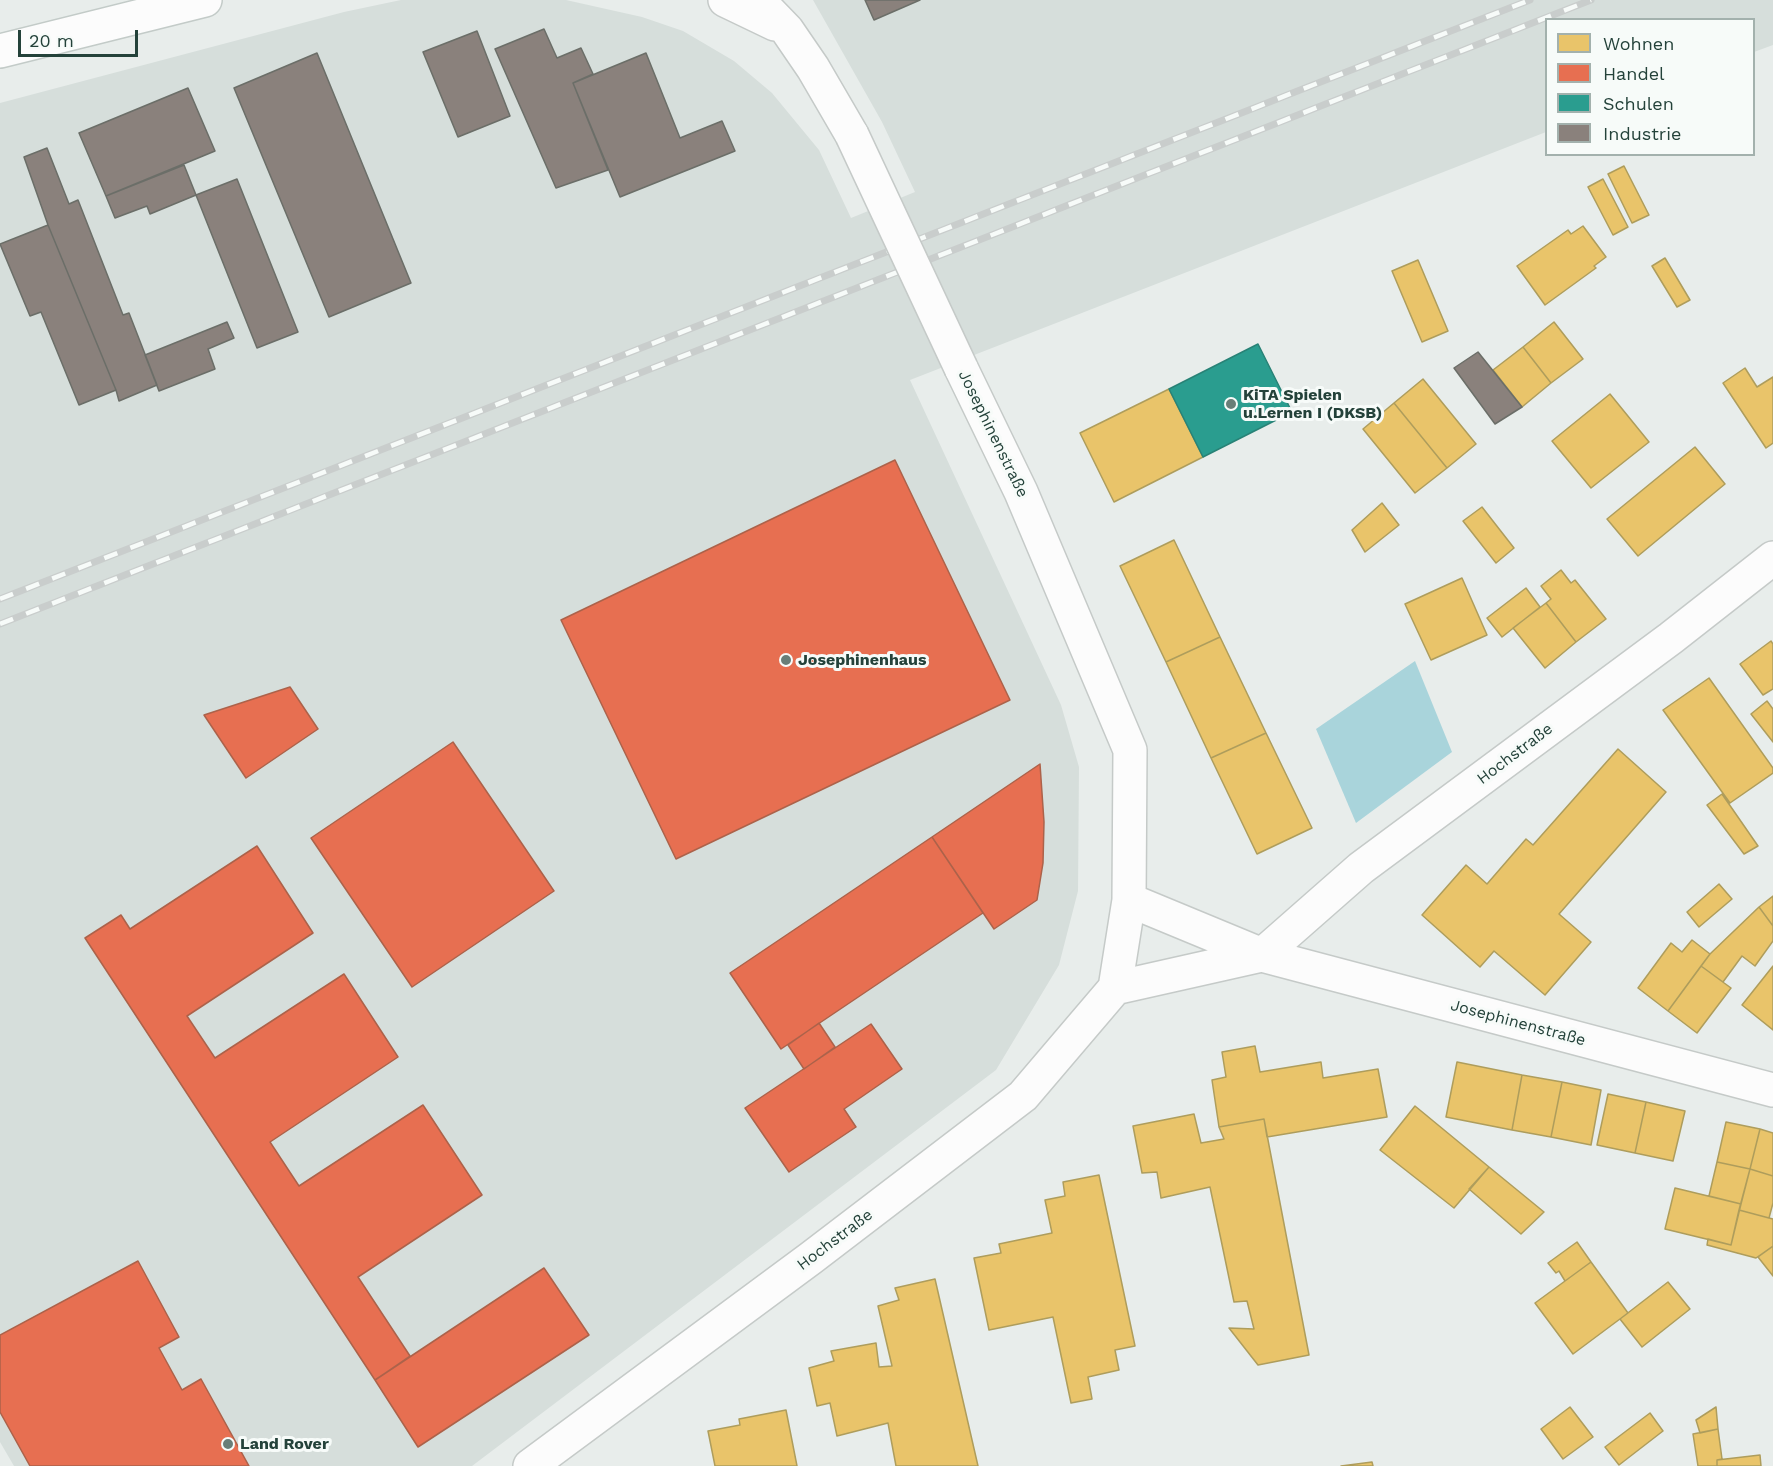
<!DOCTYPE html>
<meta charset="utf-8">
<style>
body{margin:0}
#map{position:relative;width:1773px;height:1466px;overflow:hidden;background:#e8edeb;font-family:"Work Sans",sans-serif}
canvas{display:block}
.legend{position:absolute;left:1545px;top:18px;width:210px;height:138px;box-sizing:border-box;background:#f7fbf9;border:2px solid #a3b1ad;margin:0;padding:8px 10px;list-style:none;font-size:18px;color:#24423a}
.legend li{display:flex;align-items:center;gap:12px;height:30px}
.legend b{width:30px;border:2px solid #a3b1ad}
.scale{position:absolute;left:18px;top:30px;width:120px;height:27px;box-sizing:border-box;border:3px solid #24423a;border-top:0;padding-left:8px;font-size:18px;line-height:21px;white-space:nowrap;color:#24423a;-webkit-text-stroke:4px #f7fbf9;paint-order:stroke}
</style>
<div id="map">
<canvas width="1773" height="1466"></canvas>
<ul class="legend">
<li><b style="height:16px;background:#e9c46a"></b>Wohnen</li>
<li><b style="height:16px;background:#e76f51"></b>Handel</li>
<li><b style="height:16px;background:#2a9d8f"></b>Schulen</li>
<li><b style="height:16px;background:#8a817c"></b>Industrie</li>
</ul>
<div class="scale">20 m</div>
</div>
<script>
const ctx = document.querySelector('canvas').getContext('2d');
ctx.lineJoin = 'round';
function fillPath(path, color) { ctx.fillStyle = color; ctx.fill(path, 'evenodd'); }
function trace(path, color, width, dash) { ctx.strokeStyle = color; ctx.lineWidth = width; ctx.lineCap = dash ? 'butt' : 'round'; ctx.setLineDash(dash || []); ctx.stroke(path); }
function drawText(font, color, halo, rows, align = 'center') {
  ctx.font = font + ' "Work Sans",sans-serif'; ctx.lineWidth = 6; ctx.setLineDash([]); ctx.textBaseline = 'middle'; ctx.strokeStyle = halo; ctx.fillStyle = color; for (const [text, x, y, turn = 0] of rows) {
    ctx.save(); ctx.translate(x, y); ctx.rotate((+turn || 0) * Math.PI / 180); ctx.textAlign = isNaN(turn) ? turn : align; if (halo) ctx.strokeText(text, 0, 0); ctx.fillText(text, 0, 0); ctx.restore();
  }
}
fillPath(new Path2D(`
 M 401,0 L 566,0 L 642,17 L 683,31 L 734,61 L 772,93 L 819,150 L 851,218 L 915,192 L 882,122 L 813,0 L 1773,0 L 1773,45 L 1754,52 L 1754,20 L 1546,20 L 1546,132 L 910,380 L 1061,705 L 1079,767 L 1078,891 L 1059,965 L 996,1070 L 472,1466 L 14,1466 L 0,1442 L 0,103 L 344,12 Z`), '#d6dedb');
fillPath(new Path2D(`
 M 1415,661 L 1452,752 L 1356,823 L 1316,729 Z`), '#a9d4db');
const homes = new Path2D(`
 M 1624,166 L 1649,215 L 1632,223 L 1608,174 Z
 M 1603,179 L 1628,227 L 1613,235 L 1588,187 Z
 M 1583,226 L 1606,257 L 1594,266 L 1596,268 L 1545,305 L 1517,266 L 1568,230 L 1571,234 Z
 M 1665,258 L 1690,300 L 1677,307 L 1652,266 Z
 M 1418,260 L 1448,331 L 1422,342 L 1392,271 Z
 M 1554,322 L 1583,359 L 1551,383 L 1523,347 Z
 M 1523,347 L 1551,383 L 1522,407 L 1493,370 Z
 M 1745,368 L 1757,387 L 1773,377 L 1773,443 L 1766,448 L 1723,383 Z
 M 1423,379 L 1476,444 L 1447,468 L 1394,403 Z
 M 1169,389 L 1203,457 L 1114,502 L 1080,433 Z
 M 1610,394 L 1649,442 L 1591,488 L 1552,441 Z
 M 1394,403 L 1447,468 L 1415,493 L 1363,429 Z
 M 1695,447 L 1725,484 L 1638,556 L 1607,519 Z
 M 1382,503 L 1399,525 L 1365,552 L 1352,530 Z
 M 1482,507 L 1514,548 L 1496,563 L 1463,521 Z
 M 1174,540 L 1220,637 L 1166,662 L 1120,566 Z
 M 1561,570 L 1571,583 L 1575,580 L 1606,619 L 1576,642 L 1546,603 L 1551,599 L 1541,586 Z
 M 1462,578 L 1487,635 L 1431,660 L 1405,604 Z
 M 1526,588 L 1540,607 L 1502,637 L 1487,618 Z
 M 1546,603 L 1576,642 L 1545,668 L 1513,628 Z
 M 1220,637 L 1266,733 L 1211,758 L 1166,662 Z
 M 1771,641 L 1773,644 L 1773,689 L 1763,695 L 1740,664 Z
 M 1709,678 L 1773,768 L 1773,773 L 1730,803 L 1663,710 Z
 M 1767,701 L 1773,709 L 1773,742 L 1751,714 Z
 M 1266,733 L 1312,828 L 1257,854 L 1211,758 Z
 M 1618,749 L 1666,792 L 1559,914 L 1591,942 L 1545,995 L 1494,951 L 1480,967 L 1422,915 L 1466,865 L 1487,884 L 1526,839 L 1533,845 Z
 M 1722,794 L 1758,846 L 1744,854 L 1707,805 Z
 M 1719,884 L 1732,899 L 1699,927 L 1687,912 Z
 M 1773,896 L 1773,926 L 1759,907 Z
 M 1759,907 L 1773,926 L 1773,941 L 1755,966 L 1742,956 L 1723,982 L 1701,966 L 1710,954 Z
 M 1692,940 L 1710,954 L 1668,1011 L 1638,988 L 1671,943 L 1682,952 Z
 M 1701,966 L 1731,988 L 1697,1033 L 1668,1011 Z
 M 1773,966 L 1773,1030 L 1742,1005 Z
 M 1255,1046 L 1260,1072 L 1321,1062 L 1323,1078 L 1378,1069 L 1387,1117 L 1267,1137 L 1264,1119 L 1219,1127 L 1212,1080 L 1226,1077 L 1222,1052 Z
 M 1457,1062 L 1522,1075 L 1512,1130 L 1446,1117 Z
 M 1522,1075 L 1562,1082 L 1551,1137 L 1512,1130 Z
 M 1562,1082 L 1601,1090 L 1591,1145 L 1551,1137 Z
 M 1608,1094 L 1646,1102 L 1635,1153 L 1597,1145 Z
 M 1646,1102 L 1685,1111 L 1673,1161 L 1635,1153 Z
 M 1415,1106 L 1489,1167 L 1454,1208 L 1380,1150 Z
 M 1194,1114 L 1201,1143 L 1224,1139 L 1219,1127 L 1264,1119 L 1309,1355 L 1258,1365 L 1229,1328 L 1254,1329 L 1247,1301 L 1234,1302 L 1210,1187 L 1161,1198 L 1157,1172 L 1142,1173 L 1133,1126 Z
 M 1726,1122 L 1760,1129 L 1750,1169 L 1717,1162 Z
 M 1760,1129 L 1773,1133 L 1773,1176 L 1750,1169 Z
 M 1717,1162 L 1750,1169 L 1741,1204 L 1709,1196 Z
 M 1489,1167 L 1544,1212 L 1521,1234 L 1469,1189 Z
 M 1750,1169 L 1773,1176 L 1773,1203 L 1769,1218 L 1739,1210 Z
 M 1099,1175 L 1135,1346 L 1115,1350 L 1119,1370 L 1088,1377 L 1092,1399 L 1071,1403 L 1053,1317 L 989,1330 L 974,1258 L 1001,1253 L 999,1244 L 1052,1233 L 1045,1200 L 1065,1196 L 1063,1182 Z
 M 1675,1188 L 1741,1204 L 1731,1245 L 1665,1229 Z
 M 1739,1210 L 1773,1219 L 1773,1246 L 1756,1258 L 1707,1245 L 1708,1239 L 1731,1245 Z
 M 1577,1242 L 1591,1262 L 1565,1281 L 1559,1271 L 1556,1273 L 1548,1263 Z
 M 1773,1246 L 1773,1276 L 1758,1257 Z
 M 1591,1262 L 1628,1313 L 1573,1354 L 1535,1303 Z
 M 935,1279 L 978,1466 L 896,1466 L 888,1423 L 837,1436 L 830,1403 L 817,1406 L 809,1368 L 834,1361 L 831,1351 L 876,1343 L 879,1367 L 892,1366 L 878,1306 L 899,1300 L 895,1288 Z
 M 1668,1282 L 1690,1309 L 1642,1347 L 1620,1319 Z
 M 1570,1407 L 1593,1437 L 1563,1459 L 1541,1429 Z
 M 1716,1407 L 1718,1429 L 1700,1433 L 1696,1420 Z
 M 786,1410 L 797,1466 L 715,1466 L 708,1431 L 740,1425 L 739,1419 Z
 M 1650,1413 L 1663,1431 L 1619,1465 L 1605,1447 Z
 M 1718,1429 L 1722,1459 L 1717,1460 L 1717,1466 L 1698,1466 L 1693,1434 Z
 M 1760,1455 L 1761,1466 L 1717,1466 L 1717,1460 Z
 M 1372,1462 L 1373,1466 L 1341,1466 Z`);
fillPath(homes, '#e9c46a');
trace(homes, '#ae9d5c', 1.5);
const shops = new Path2D(`
 M 895,460 L 1010,700 L 676,859 L 561,620 Z
 M 290,687 L 318,729 L 246,778 L 204,715 Z
 M 453,742 L 554,891 L 412,987 L 311,838 Z
 M 1040,764 L 1044,822 L 1043,863 L 1037,900 L 994,929 L 932,837 Z
 M 932,837 L 983,913 L 781,1049 L 730,973 Z
 M 257,846 L 313,933 L 187,1016 L 215,1058 L 344,974 L 398,1057 L 270,1142 L 299,1186 L 423,1105 L 482,1195 L 358,1277 L 410,1356 L 375,1380 L 85,938 L 121,915 L 130,929 Z
 M 819,1023 L 835,1047 L 804,1069 L 788,1045 Z
 M 871,1024 L 902,1069 L 844,1109 L 856,1127 L 789,1172 L 745,1108 Z
 M 138,1261 L 179,1337 L 159,1348 L 182,1390 L 201,1379 L 249,1466 L 30,1466 L 0,1412 L 0,1335 Z
 M 544,1268 L 589,1335 L 418,1447 L 375,1380 Z`);
fillPath(shops, '#e76f51');
trace(shops, '#ac624a', 1.5);
const schools = new Path2D(`
 M 1258,344 L 1292,412 L 1203,457 L 1169,389 Z`);
fillPath(schools, '#2a9d8f');
trace(schools, '#288276', 1.5);
const industry = new Path2D(`
 M 865,0 L 920,0 L 874,20 Z
 M 544,29 L 557,58 L 581,48 L 593,74 L 573,83 L 608,170 L 556,188 L 495,49 Z
 M 477,31 L 510,116 L 458,137 L 423,52 Z
 M 317,53 L 411,283 L 329,317 L 234,88 Z
 M 646,53 L 680,138 L 722,121 L 735,151 L 620,197 L 573,83 Z
 M 188,88 L 215,151 L 106,196 L 79,133 Z
 M 47,148 L 69,204 L 78,200 L 123,315 L 129,313 L 157,385 L 119,401 L 116,390 L 48,225 L 24,157 Z
 M 184,165 L 196,195 L 150,214 L 147,206 L 115,218 L 106,196 Z
 M 237,179 L 298,332 L 257,348 L 196,195 Z
 M 48,225 L 116,390 L 79,405 L 41,312 L 30,316 L 0,244 Z
 M 227,322 L 234,338 L 208,349 L 215,369 L 159,391 L 145,355 Z
 M 1478,352 L 1522,407 L 1495,424 L 1454,368 Z`);
fillPath(industry, '#8a817c');
trace(industry, '#6b6e68', 1.5);
const street = new Path2D(`
 M 725,0 L 775,24
 M 758,0 L 787,30 L 813,68 L 852,135
 M 1129,900 L 1262,955 L 1773,1090
 M 1115,988 L 1262,955 L 1361,868 L 1671,638 L 1773,558
 M 530,1466 L 811,1258 L 1023,1096 L 1115,988 L 1129,900 L 1130,750 L 1021,492 L 961,368`);
const secondary = new Path2D(`
 M 0,51 L 205,0`);
trace(street, '#c5cac8', 36);
trace(secondary, '#c3cbc8', 36);
trace(street, '#fcfcfc', 33);
trace(secondary, '#fcfcfc', 33);
const rail = new Path2D(`
 M 0,599 L 1530,0
 M 0,624 L 1591,0`);
trace(rail, '#c9cdcc', 7);
trace(rail, '#f7fbf9', 4.5, [14]);
const streetBridge = new Path2D(`
 M 852,135 L 961,368`);
trace(streetBridge, '#c5cac8', 36, []);
trace(streetBridge, '#fcfcfc', 33);
for (const [x, y, r, color] of [
 [1231,404,6,"#697e78"],
 [786,660,6,"#697e78"],
 [228,1444,6,"#697e78"]
]) { const dot = new Path2D(); dot.arc(x, y, r, 0, 2 * Math.PI); ctx.fillStyle = color; ctx.fill(dot); trace(dot, '#f7fbf9', 2); }
drawText('bold 16px', '#24423a', '#f7fbf9', [
 ["KiTA Spielen",1243,395],
 ["u.Lernen I (DKSB)",1243,413],
 ["Josephinenhaus",798,660],
 ["Land Rover",240,1444]
], 'left');
drawText('16px', '#24423a', '#f7fbf9', [
 ["Josephinenstraße",993,434,64],
 ["Hochstraße",1515,754,-37],
 ["Josephinenstraße",1518,1023,15],
 ["Hochstraße",835,1240,-37]
]);
</script>
